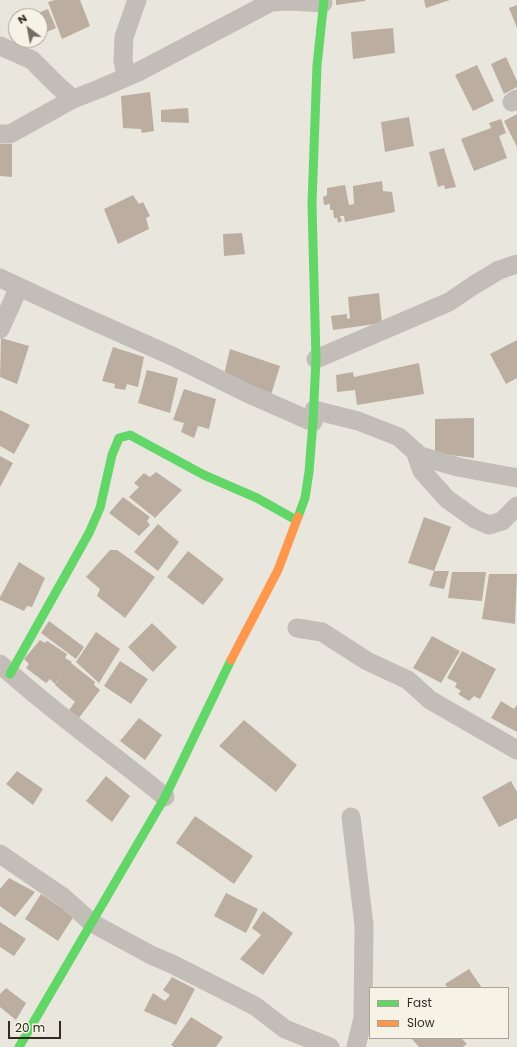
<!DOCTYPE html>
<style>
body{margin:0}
#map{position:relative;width:517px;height:1047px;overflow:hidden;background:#e9e6de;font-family:Poppins,sans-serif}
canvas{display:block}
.legend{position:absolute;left:369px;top:987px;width:140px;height:52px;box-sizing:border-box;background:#f6f2e5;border:1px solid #a7a399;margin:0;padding:5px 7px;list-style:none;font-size:12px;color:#312c26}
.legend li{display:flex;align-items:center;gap:8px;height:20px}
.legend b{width:20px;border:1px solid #a7a399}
.north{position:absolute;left:8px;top:8px;width:40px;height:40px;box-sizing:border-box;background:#f6f2e5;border:1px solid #a7a399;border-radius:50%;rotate:328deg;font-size:11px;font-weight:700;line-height:16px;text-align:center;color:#312c26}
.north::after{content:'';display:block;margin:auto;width:14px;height:18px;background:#716d66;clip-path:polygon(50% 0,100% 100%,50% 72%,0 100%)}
.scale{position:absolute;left:8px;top:1021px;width:53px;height:18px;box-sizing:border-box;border:2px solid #312c26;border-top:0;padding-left:5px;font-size:12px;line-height:14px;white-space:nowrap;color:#312c26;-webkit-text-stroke:3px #f6f2e5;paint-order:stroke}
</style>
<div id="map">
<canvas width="517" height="1047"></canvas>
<ul class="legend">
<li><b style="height:5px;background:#63d668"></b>Fast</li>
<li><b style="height:5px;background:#ff974d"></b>Slow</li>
</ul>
<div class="north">N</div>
<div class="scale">20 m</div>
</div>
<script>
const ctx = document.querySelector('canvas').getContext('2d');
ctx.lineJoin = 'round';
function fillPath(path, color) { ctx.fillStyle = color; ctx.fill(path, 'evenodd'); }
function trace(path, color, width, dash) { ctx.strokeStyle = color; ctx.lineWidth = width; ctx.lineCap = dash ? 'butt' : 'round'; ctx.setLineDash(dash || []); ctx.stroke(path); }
fillPath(new Path2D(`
 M 55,0 L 80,0 L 90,26 L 62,39 L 48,2 Z
 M 336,0 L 365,0 L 365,1 L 336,5 Z
 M 424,0 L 450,0 L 426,8 Z
 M 517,5 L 517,28 L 509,8 Z
 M 48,9 L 56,28 L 40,35 L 40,16 L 31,16 Z
 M 393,28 L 395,53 L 353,59 L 351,32 Z
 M 506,57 L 517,81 L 517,87 L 504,94 L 491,64 Z
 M 477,65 L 494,101 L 473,111 L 455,75 Z
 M 150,92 L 154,131 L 142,133 L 141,129 L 123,128 L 121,96 Z
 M 188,108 L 189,123 L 161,122 L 161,110 Z
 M 517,114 L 517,147 L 504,121 Z
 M 409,117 L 414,146 L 385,152 L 381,122 Z
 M 501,119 L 506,133 L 499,136 L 507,158 L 474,171 L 461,139 L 491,128 L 489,123 Z
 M 0,144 L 12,144 L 12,177 L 0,176 Z
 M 444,148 L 456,187 L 445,189 L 444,185 L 438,187 L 429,152 Z
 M 382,181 L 383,191 L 392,192 L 395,212 L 345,222 L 344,216 L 340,216 L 342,221 L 338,223 L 337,218 L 334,218 L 333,210 L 330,210 L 330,204 L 324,205 L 323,197 L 327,195 L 327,188 L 345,185 L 349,205 L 354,204 L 353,186 Z
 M 133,195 L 139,204 L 143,202 L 150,216 L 146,218 L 149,229 L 118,244 L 104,209 Z
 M 242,233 L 245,254 L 224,256 L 223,234 Z
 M 379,293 L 382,323 L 333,330 L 331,316 L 347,314 L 347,319 L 350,318 L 348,297 Z
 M 1,338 L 29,346 L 17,384 L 0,377 Z
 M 517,340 L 517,378 L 506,384 L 490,354 Z
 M 113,347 L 144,357 L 138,387 L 127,384 L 125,390 L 114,388 L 115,384 L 102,381 Z
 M 230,349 L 280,366 L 271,395 L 223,379 Z
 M 419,363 L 424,394 L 357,405 L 355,390 L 337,392 L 336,375 L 353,372 L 354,377 Z
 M 147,370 L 178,378 L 170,413 L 138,403 Z
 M 184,389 L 216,399 L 209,429 L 198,426 L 194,438 L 181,432 L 184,423 L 173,420 Z
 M 0,410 L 30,425 L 14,454 L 0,446 Z
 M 474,418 L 474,458 L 435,453 L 435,419 Z
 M 0,456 L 13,463 L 0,487 Z
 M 156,472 L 182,490 L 155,518 L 129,497 L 139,487 L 134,483 L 144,473 L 150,477 Z
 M 123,497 L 150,517 L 147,521 L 150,525 L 139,536 L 109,513 Z
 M 424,517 L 451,527 L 434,571 L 408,563 Z
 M 158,524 L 179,542 L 158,571 L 134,552 Z
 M 110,550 L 117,550 L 155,577 L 125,618 L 97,596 L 100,589 L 86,577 Z
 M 188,551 L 224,579 L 203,605 L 167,577 Z
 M 19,562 L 45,578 L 32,607 L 27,606 L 24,611 L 0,600 L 0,597 Z
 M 434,571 L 449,571 L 444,589 L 429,586 Z
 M 452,572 L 486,572 L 482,601 L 448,598 Z
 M 489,574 L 517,574 L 515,624 L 482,619 Z
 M 49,621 L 84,647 L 76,659 L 41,633 Z
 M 152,623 L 177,647 L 153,672 L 128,647 Z
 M 96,632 L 120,649 L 99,683 L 76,662 Z
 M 432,636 L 460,651 L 441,683 L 413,668 Z
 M 40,640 L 45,643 L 47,641 L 67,654 L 65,658 L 72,662 L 71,663 L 95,682 L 94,685 L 100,690 L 79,718 L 69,710 L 75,702 L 55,685 L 61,676 L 55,684 L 50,679 L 46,683 L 26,668 L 29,664 L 24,659 Z
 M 462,651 L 496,669 L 480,699 L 474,696 L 469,701 L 458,694 L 461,691 L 455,687 L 457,683 L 447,678 Z
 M 120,661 L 148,679 L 131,704 L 104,686 Z
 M 501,701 L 514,709 L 517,705 L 517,732 L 491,718 Z
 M 139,718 L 162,735 L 145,760 L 120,741 Z
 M 244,720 L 297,765 L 276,792 L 219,746 Z
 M 17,771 L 43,789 L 33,805 L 6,784 Z
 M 106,776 L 130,796 L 112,822 L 86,801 Z
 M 511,781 L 517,792 L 517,818 L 499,827 L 482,797 Z
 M 195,816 L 253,856 L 234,884 L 176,843 Z
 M 9,878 L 35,892 L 15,917 L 0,906 L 0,889 Z
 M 226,893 L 258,909 L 246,933 L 214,916 Z
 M 41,894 L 74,916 L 58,941 L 25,919 Z
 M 263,911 L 293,933 L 263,975 L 240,959 L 261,935 L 252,928 Z
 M 0,922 L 26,939 L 14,956 L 0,947 Z
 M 469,969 L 482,988 L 448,988 L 445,984 Z
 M 172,977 L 195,989 L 176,1025 L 144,1011 L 153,993 L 165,1001 L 170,995 L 163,990 Z
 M 6,988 L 26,1003 L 16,1020 L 0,1007 L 0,994 Z
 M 191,1017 L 223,1037 L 216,1047 L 174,1047 L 171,1045 Z
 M 411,1038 L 461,1038 L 467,1044 L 463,1047 L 419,1047 Z`), '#bbaea1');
trace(new Path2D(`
 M 0,46 L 32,60 L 58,86 L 73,99
 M 126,77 L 123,60 L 124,37 L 137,0
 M 512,102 L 517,99
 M 0,134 L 10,134 L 73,99 L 99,89 L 138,72 L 271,2 L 292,1 L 323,3
 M 0,278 L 73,312 L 172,356 L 247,393 L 313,422
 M 0,329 L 19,287
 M 316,359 L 449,302 L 474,285 L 499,270 L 517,264
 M 314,410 L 358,421 L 399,437 L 420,456 L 458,467 L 517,478
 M 415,451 L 422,471 L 447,499 L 475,519 L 489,525 L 502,521 L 517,506
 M 297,628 L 322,632 L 367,661 L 408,680 L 430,700 L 517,750
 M 0,664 C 15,678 31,691 47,704 C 86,736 127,765 165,797
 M 351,817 L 364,925 L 363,1018 L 356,1047
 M 0,854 L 63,897 L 92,923 L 151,955 L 172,964 L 255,1006 L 285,1029 L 330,1047`), '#c2beb7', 19);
trace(new Path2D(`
 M 298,517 L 305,498 L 309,472 L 313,422 L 316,359 L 312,204 L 317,65 L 324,0
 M 10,674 L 89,533 L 100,508 L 112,455 L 119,438 L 130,435 L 204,475 L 257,498 L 296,520
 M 19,1047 L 165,797 L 231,660`), '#63d668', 9);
trace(new Path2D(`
 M 231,660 L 278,570 L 298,517`), '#ff974d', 9);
</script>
